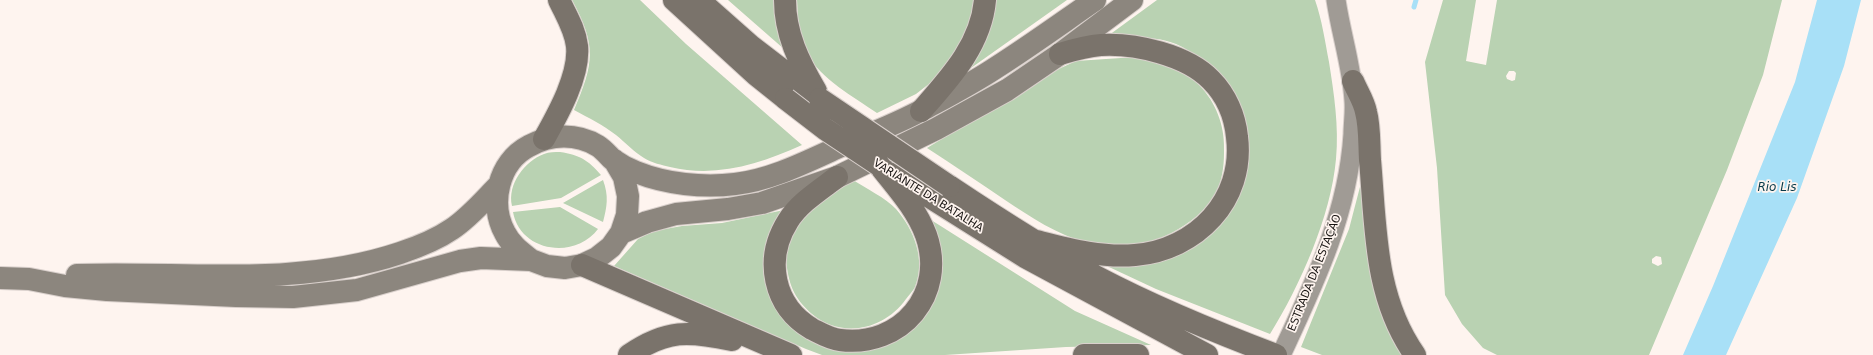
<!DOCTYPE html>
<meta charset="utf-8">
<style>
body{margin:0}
canvas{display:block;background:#fef4ef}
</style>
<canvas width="1873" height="355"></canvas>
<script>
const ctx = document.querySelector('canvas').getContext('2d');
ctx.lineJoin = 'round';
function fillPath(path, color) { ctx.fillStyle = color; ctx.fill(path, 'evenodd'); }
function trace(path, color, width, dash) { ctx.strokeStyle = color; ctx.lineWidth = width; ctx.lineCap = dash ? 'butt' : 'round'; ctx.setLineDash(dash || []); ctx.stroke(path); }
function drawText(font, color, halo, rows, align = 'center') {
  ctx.font = font + ' "DejaVu Sans",sans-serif'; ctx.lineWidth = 3.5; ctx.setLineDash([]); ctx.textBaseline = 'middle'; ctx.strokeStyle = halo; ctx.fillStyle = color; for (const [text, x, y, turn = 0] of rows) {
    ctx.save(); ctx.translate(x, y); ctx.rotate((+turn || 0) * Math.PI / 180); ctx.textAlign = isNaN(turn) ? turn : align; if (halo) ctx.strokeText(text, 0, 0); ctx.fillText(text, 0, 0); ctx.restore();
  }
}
fillPath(new Path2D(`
 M 572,0 L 640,0 L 686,44 L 802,145 C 760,164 717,178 670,167 C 662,165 652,163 644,158 C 634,152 626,143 616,135 C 603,125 589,118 574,110 C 594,63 597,46 572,0 Z
 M 728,0 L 777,0 L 784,49 Z
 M 797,0 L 977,0 L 965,43 L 943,73 L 916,94 L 877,113 C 854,97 821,79 807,54 C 798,39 798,17 797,0 Z
 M 995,0 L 1067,0 L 971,68 L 988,33 Z
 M 1157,0 L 1315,0 C 1322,20 1325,41 1329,62 C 1334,94 1339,126 1336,159 C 1331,216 1300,286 1270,334 L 1156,289 L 1109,267 L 1138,264 L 1238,196 L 1219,73 C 1205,63 1192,51 1176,44 C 1154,35 1128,38 1105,38 Z
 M 1443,0 L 1476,0 L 1466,61 L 1486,65 L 1497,0 L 1782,0 L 1763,75 L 1727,170 L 1649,355 L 1497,355 L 1483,348 L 1462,324 L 1445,295 L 1437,168 L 1425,62 ZM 1509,71 L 1514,71 L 1516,73 L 1515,80 L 1512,81 L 1507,79 L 1506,76 ZM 1656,256 L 1661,257 L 1662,264 L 1658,266 L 1652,263 L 1652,259 Z
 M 1121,58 C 1128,58 1135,58 1142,58 C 1192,63 1227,104 1224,153 C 1224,167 1222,182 1215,194 C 1197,226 1153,246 1118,248 C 1109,249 1096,245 1088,243 C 1057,235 1031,217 1005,200 C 979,182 953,165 927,148 L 1050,73 L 1076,61 Z
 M 560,152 C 580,155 588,160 601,175 L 561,198 L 512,206 C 507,184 525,161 544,154 C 549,152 555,152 560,152 Z
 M 603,180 C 609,196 607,207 603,222 L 563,203 Z
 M 853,180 C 865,188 886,198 896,209 C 914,230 926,259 915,287 C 913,291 909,295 906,299 C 884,330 842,339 812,314 C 796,300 790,288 787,268 C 783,243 799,218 817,202 C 826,193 842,187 853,180 Z
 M 1361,183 C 1363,228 1367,271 1382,314 C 1386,328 1393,344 1402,355 L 1322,355 L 1301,347 L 1349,229 Z
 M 560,207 L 598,229 C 575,260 520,252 513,212 Z
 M 784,210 L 770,233 L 766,252 L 777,308 L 877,348 L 895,341 L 917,322 L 928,218 L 1075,311 L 1151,345 L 1066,347 L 945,355 L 822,355 L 806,349 L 614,266 L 638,239 L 654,231 L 682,226 L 722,223 Z`), '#b9d2b2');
fillPath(new Path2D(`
 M 1817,0 L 1861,0 L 1844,66 L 1797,198 L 1726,355 L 1683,355 L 1713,286 L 1795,82 Z`), '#a8e0f7');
trace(new Path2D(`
 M 1414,7 L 1416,0`), '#a8e0f7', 5);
const secondary = new Path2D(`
 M 1281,355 C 1314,284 1348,214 1353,134 C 1353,124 1355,112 1354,101 C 1352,67 1341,34 1336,0`);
const primary = new Path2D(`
 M 621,233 L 647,222 L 676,214 L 728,209 L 762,203 L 837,177 L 936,129 L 1007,90 L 1060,54 L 1132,0
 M 531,260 C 521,252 511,245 505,233 C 489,204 498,162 529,146 C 551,134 576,133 598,146 C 603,149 608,155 612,159 C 619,164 628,169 636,172 C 666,184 703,188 735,184 C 771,180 806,162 839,147 C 867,135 897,124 924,109 C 948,96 973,83 997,67 C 1030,46 1063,22 1095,0
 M 77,275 C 184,271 296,288 400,253 C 418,247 436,240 452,229 C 470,217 484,200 499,185
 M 0,278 L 29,279 L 65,286 L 107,290 L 236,296 L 293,297 L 357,290 L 460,261 L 481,258 L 531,260 L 547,266 L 565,268 L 582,265 L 597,258 L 611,247 L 621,233 L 627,215 L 628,196 L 624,177 L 614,160`);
const highway = new Path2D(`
 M 674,0 L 756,75 L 786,99
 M 699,0 L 751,46 L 820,99
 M 785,0 C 785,34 799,62 816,91
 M 1353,81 C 1357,91 1364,101 1366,112 C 1370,127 1369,144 1370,160 C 1376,228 1374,297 1415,355
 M 921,111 C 950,78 981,45 985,0
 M 544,139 C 558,114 580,75 577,46 C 575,29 566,15 559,0
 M 893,174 L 1025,257 L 1207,355
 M 837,177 C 820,190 799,203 788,221 C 764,259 773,306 812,329 C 820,333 830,339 840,340 C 901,348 947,294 926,235 C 916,208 896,187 879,165
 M 949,186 C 997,218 1046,250 1097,277 C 1154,307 1215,332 1276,355
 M 1036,241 C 1068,249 1101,258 1135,255 C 1196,250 1245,200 1237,137 C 1235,116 1226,95 1211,80 C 1187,55 1135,43 1101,45 C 1087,46 1073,50 1060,54
 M 582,265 L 791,355
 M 629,355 C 667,329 689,331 732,340
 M 1084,355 L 1138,355`);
trace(secondary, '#d9d0cc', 21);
trace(primary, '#d9d0cc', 24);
trace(highway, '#d9d0cc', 24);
trace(secondary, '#a09b95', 19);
trace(primary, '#8c867e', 22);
trace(highway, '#7a736b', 22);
const highwayBridge = new Path2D(`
 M 786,99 L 825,129 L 879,165
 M 820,99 L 949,186`);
trace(highwayBridge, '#d9d0cc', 24, []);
trace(highwayBridge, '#7a736b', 22);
drawText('11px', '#181412', '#fef4ef', [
 ["VARIANTE DA BATALHA",928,196,32],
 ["ESTRADA DA ESTAÇÃO",1315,273,-68]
]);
drawText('italic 12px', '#083b4b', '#fef4ef', [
 ["Rio Lis",1777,188]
]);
</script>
